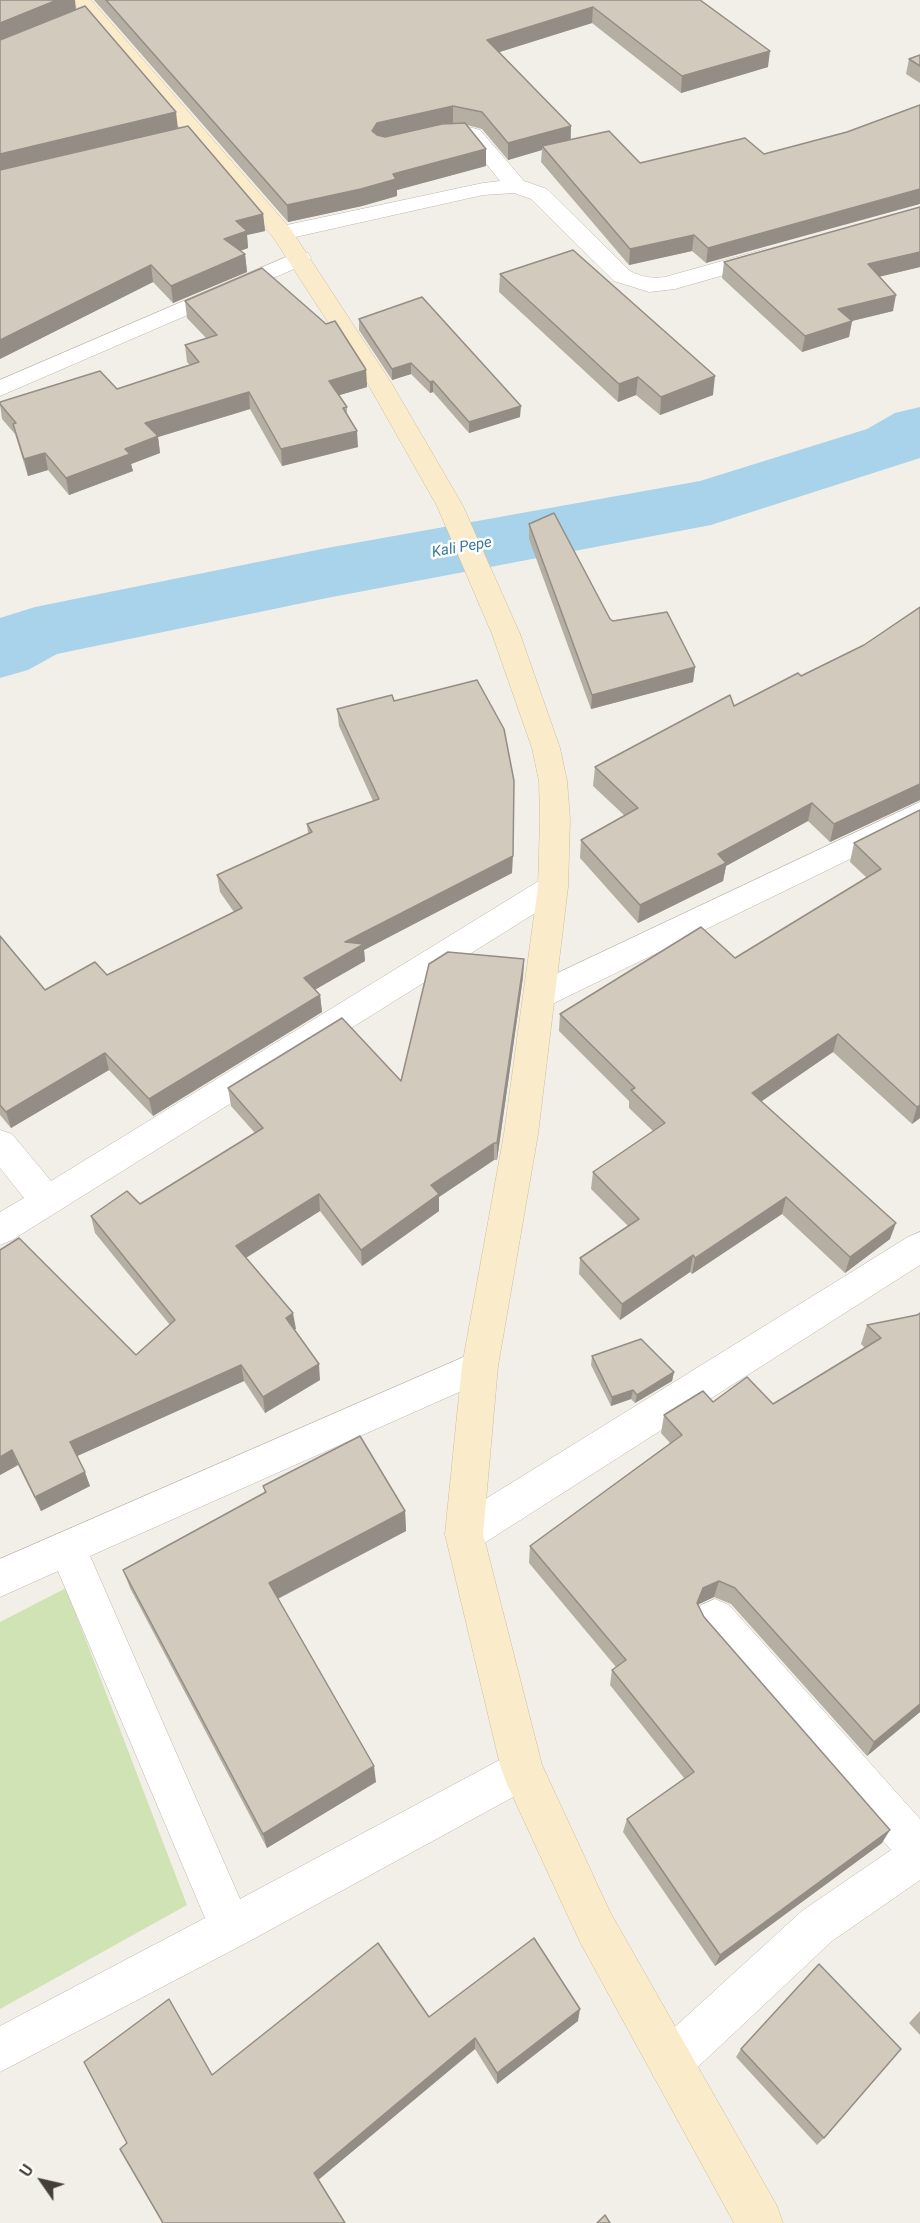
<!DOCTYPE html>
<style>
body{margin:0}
#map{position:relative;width:920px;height:2223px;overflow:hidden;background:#f2efe8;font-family:Roboto,sans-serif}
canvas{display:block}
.north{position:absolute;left:12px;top:2151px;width:60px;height:60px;-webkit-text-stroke:4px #fff;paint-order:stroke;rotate:304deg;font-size:16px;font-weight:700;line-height:24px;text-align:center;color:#453f37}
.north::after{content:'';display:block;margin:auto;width:21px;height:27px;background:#453f37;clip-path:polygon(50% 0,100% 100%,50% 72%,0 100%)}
</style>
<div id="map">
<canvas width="920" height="2223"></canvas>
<div class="north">U</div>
</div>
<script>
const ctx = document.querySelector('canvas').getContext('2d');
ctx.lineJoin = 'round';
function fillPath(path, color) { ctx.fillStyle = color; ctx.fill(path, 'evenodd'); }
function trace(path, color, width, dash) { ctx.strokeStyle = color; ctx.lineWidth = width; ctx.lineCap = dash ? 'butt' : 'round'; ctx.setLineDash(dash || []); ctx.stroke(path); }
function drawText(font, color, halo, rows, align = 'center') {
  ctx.font = font + ' Roboto,sans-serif'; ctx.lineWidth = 5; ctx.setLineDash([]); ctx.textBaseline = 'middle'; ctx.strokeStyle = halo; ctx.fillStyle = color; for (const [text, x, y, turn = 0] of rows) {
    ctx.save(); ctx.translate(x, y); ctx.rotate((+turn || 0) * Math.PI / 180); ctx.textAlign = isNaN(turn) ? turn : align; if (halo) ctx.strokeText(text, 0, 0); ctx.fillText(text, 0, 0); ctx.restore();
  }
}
fillPath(new Path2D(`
 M 66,1588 L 187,1905 L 0,2009 L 0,1622 Z`), '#d0e3b4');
fillPath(new Path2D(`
 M 920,407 L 920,458 L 711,525 L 327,598 L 57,654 L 28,670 L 0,678 L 0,618 L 35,607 L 327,548 L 700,481 L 867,429 L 895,413 Z`), '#a9d3ea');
const minor = new Path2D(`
 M 461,125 L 480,130 L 524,181 L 547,189 L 630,271 C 642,277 652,279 665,277 L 765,249 L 773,251 L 776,256 L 773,261 L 675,289 L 649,292 L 614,281 L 531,199 L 514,193 L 483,195 L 282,240 L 274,238 L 271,233 L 274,228 L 282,226 L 483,183 L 500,181 L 466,138 L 443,136 L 440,132 L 443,128 Z
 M 300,251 L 308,253 L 311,258 L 308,263 L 0,396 L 0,380 Z
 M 920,802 L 920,825 L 550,1005 L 539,1008 L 528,1005 L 523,996 L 528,987 Z
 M 553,876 L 564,879 L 568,887 L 564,895 L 12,1240 L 0,1245 L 0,1212 L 24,1198 L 0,1168 L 0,1130 L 12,1134 L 51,1181 L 542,879 Z
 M 920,1232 L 920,1265 L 478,1547 L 464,1552 L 450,1547 L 445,1534 L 450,1521 L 908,1237 Z
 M 480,1350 L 493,1355 L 498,1366 L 493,1377 L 90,1556 L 240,1899 L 522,1748 L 537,1754 L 543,1769 L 537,1784 L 246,1943 L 0,2072 L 0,2026 L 205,1918 L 58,1571 L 0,1597 L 0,1559 Z
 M 715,1599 L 729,1605 L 920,1819 L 920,1880 L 832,1941 L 686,2078 L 670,2084 L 654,2078 L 648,2062 L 654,2046 L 802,1911 L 891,1850 L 701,1631 L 695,1618 L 701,1605 Z`);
const secondary = new Path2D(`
 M 71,0 L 91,0 L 290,228 L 392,384 L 463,506 L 520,634 L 560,748 L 567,781 L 570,819 L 568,887 L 538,1134 L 498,1366 L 483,1534 L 542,1765 L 610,1912 L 777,2206 L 783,2223 L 734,2223 L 580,1942 L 507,1784 L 501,1769 L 445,1534 L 462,1366 L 504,1134 L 538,887 L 540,819 L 539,781 L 532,748 L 492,634 L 437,506 L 368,384 L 273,237 Z`);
trace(minor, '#bdb6ab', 1);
trace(secondary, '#cebe9b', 1);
fillPath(minor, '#fff');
fillPath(secondary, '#faecca');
fillPath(new Path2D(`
 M 0,0 L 76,10 L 178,128 L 263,214 L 265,231 L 247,235 L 248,248 L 240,251 L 245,254 L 247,272 L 173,303 L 153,282 L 0,359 Z
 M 94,0 L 700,0 L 768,67 L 681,93 L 592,23 L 499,52 L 571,126 L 571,140 L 640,163 L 745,138 L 706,263 L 692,251 L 629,265 L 541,162 L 542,150 L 508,160 L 482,129 L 467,125 L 486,166 L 397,190 L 397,196 L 362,206 L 288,222 Z
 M 920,55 L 920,83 L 906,74 L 909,59 Z
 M 920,207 L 920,267 L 879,277 L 893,311 L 852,321 L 849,337 L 802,352 L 722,278 L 724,262 Z
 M 500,274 L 713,395 L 660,415 L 636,395 L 618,402 L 499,292 Z
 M 185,301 L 366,370 L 367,387 L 339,395 L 347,407 L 347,414 L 358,447 L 282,466 L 250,409 L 158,437 L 160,453 L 131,464 L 133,471 L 69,495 L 48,470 L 28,476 L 15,434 L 2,419 L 0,404 L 117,389 L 190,365 L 187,362 L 185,345 L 206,338 L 187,318 Z
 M 359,319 L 520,417 L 469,433 L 433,392 L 430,393 L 411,374 L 392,380 L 359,330 Z
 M 529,524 L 610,619 L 695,667 L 693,682 L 591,709 L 529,539 Z
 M 920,607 L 920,800 L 830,842 L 808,821 L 726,866 L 723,881 L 638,923 L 580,858 L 581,840 L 625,816 L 593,786 L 595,767 L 734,706 L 801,676 L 864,645 Z
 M 394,701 L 512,873 L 364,950 L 365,961 L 315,989 L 320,995 L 322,1012 L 153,1116 L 109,1070 L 11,1128 L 0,1115 L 0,936 L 45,990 L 107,975 L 234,912 L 220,892 L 217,875 L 308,833 L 307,824 L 373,801 L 339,726 L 337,709 Z
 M 920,810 L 920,1118 L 912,1124 L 833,1052 L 761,1101 L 890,1239 L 845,1273 L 782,1214 L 692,1274 L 690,1272 L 620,1320 L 579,1274 L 580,1258 L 628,1226 L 591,1189 L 593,1172 L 653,1131 L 629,1108 L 629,1101 L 559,1031 L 560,1014 L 735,958 L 867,878 L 850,862 L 854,843 Z
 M 524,959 L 523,977 L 497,1160 L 494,1160 L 439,1197 L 439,1211 L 362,1266 L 320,1211 L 246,1258 L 296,1329 L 294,1329 L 320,1380 L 265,1413 L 244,1381 L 77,1456 L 90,1486 L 41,1511 L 18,1465 L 0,1475 L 0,1250 L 136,1355 L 170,1325 L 95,1233 L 91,1216 L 140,1204 L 255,1133 L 231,1106 L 228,1088 L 401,1081 Z
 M 917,1315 L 920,1712 L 867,1756 L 731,1604 L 714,1597 L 699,1604 L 698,1606 L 704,1617 L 882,1843 L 715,1966 L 623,1832 L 627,1819 L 684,1778 L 610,1685 L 612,1670 L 616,1667 L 529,1563 L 530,1546 L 670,1443 L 661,1433 L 664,1415 L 713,1402 L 773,1404 L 865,1348 L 861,1344 L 867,1325 Z
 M 592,1356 L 674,1372 L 672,1381 L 635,1403 L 631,1399 L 611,1406 L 591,1365 Z
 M 263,1486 L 405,1511 L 406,1531 L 278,1599 L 376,1782 L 267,1848 L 130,1588 L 123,1570 L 265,1493 Z
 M 920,2011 L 920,2035 L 909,2023 Z
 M 429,2017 L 578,2021 L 497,2084 L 475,2049 L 318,2180 L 212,2075 Z
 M 741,2049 L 824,2138 L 817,2145 L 736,2057 Z`), '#b5aea3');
fillPath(new Path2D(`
 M 57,0 L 75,0 L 76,10 L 0,41 L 0,23 Z
 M 593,7 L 592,23 L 487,56 L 487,40 Z
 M 770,51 L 768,67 L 681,93 L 682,76 Z
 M 453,106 L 453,123 L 378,140 L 372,131 L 377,123 Z
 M 176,112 L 178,129 L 0,172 L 0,154 Z
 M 571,126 L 570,143 L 542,146 L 542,150 L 508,160 L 508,143 Z
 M 486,149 L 486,166 L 397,190 L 397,196 L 362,206 L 288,222 L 287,205 L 393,174 Z
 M 920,189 L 920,204 L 706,263 L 708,248 Z
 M 263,214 L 265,231 L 247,235 L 248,248 L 226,256 L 224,239 L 236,221 Z
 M 694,235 L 692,251 L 629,265 L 630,249 Z
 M 920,252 L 920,267 L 865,280 L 868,264 Z
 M 245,254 L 247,272 L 173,303 L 171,286 Z
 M 151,265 L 153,282 L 0,359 L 0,340 Z
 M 896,295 L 893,311 L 835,325 L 838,309 Z
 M 852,321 L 849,337 L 802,352 L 805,336 Z
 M 411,363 L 411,374 L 392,380 L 392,369 Z
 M 366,370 L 367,387 L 330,398 L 329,381 Z
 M 715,376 L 713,395 L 660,415 L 661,397 Z
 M 638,377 L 636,395 L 618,402 L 619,384 Z
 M 433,381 L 433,392 L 430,393 L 430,382 Z
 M 249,392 L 250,409 L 158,437 L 160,453 L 131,464 L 133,471 L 69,495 L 66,478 L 125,449 L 145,423 Z
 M 521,406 L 520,417 L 469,433 L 469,422 Z
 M 357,431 L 358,447 L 282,466 L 281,449 Z
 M 45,453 L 48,470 L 28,476 L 24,459 Z
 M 695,667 L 693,682 L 591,709 L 592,695 Z
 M 920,784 L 920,800 L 830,842 L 834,824 Z
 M 812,803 L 808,821 L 726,866 L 723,881 L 638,923 L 640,905 L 718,854 Z
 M 513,856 L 512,873 L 364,950 L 365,961 L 306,995 L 304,978 L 345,942 Z
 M 524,959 L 523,977 L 497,1160 L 497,1143 Z
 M 320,995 L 322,1012 L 153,1116 L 149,1099 Z
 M 838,1034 L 833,1052 L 749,1110 L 752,1093 Z
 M 105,1053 L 109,1070 L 11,1128 L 6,1112 Z
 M 920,1105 L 920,1118 L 912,1124 L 917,1107 Z
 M 494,1143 L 494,1160 L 439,1197 L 439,1211 L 362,1266 L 361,1250 L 431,1185 Z
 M 319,1194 L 320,1211 L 239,1262 L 236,1246 Z
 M 786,1197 L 782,1214 L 692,1274 L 695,1258 Z
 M 896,1223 L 890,1239 L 845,1273 L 850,1257 Z
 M 693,1255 L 690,1272 L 620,1320 L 622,1304 Z
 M 293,1313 L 296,1329 L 288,1333 L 286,1318 Z
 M 319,1364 L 320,1380 L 265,1413 L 263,1397 Z
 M 241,1365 L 244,1381 L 75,1457 L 70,1442 Z
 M 674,1372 L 672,1381 L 635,1403 L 637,1395 Z
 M 633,1390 L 631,1399 L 611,1406 L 612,1397 Z
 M 12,1450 L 18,1465 L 0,1475 L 0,1457 Z
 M 85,1472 L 90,1486 L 41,1511 L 35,1497 Z
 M 405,1511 L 406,1531 L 273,1601 L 269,1583 Z
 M 719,1581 L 714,1597 L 699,1604 L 693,1619 L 697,1603 L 703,1588 Z
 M 920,1704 L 920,1712 L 867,1756 L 874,1742 Z
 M 374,1766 L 376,1782 L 267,1848 L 263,1834 Z
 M 890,1830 L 882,1843 L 715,1966 L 720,1955 Z
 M 580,2009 L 578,2021 L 497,2084 L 497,2073 Z
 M 475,2038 L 475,2049 L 317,2181 L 314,2173 Z`), '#948d85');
const building = new Path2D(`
 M 0,0 L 57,0 L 0,23 Z
 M 106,0 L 700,0 L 770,51 L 682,76 L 593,7 L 487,40 L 571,126 L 508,143 L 482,112 L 453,106 L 377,123 L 372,131 L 377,135 L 385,137 L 442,124 L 465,123 L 486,149 L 393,174 L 396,179 L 361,189 L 287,205 Z
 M 85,6 L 176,112 L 0,154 L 0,40 Z
 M 920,55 L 920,66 L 909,59 Z
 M 920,105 L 920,189 L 708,248 L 694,235 L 630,249 L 542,146 L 609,131 L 640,163 L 745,138 L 764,154 L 847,132 Z
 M 188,126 L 263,214 L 236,221 L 247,231 L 224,239 L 245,254 L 171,286 L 151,265 L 0,340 L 0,170 Z
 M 920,207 L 920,252 L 868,264 L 896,295 L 838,309 L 852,321 L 805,336 L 724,262 Z
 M 573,250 L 715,376 L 661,397 L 638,377 L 619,384 L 500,274 Z
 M 262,268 L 326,324 L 335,321 L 365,368 L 366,370 L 329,381 L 347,407 L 343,408 L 357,431 L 281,449 L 249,392 L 145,423 L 158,436 L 125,449 L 130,454 L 66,478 L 45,453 L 24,459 L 13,424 L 16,423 L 0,404 L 0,402 L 100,371 L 117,389 L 199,362 L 185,345 L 217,335 L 185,301 Z
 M 422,297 L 521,406 L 469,422 L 433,381 L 430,382 L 411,363 L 392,369 L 359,319 Z
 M 554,513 L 610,619 L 613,621 L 667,612 L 695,667 L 592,695 L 529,524 Z
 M 920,607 L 920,784 L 834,824 L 812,803 L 718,854 L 726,863 L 640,905 L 581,840 L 638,808 L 595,767 L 730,695 L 734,706 L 798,673 L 801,676 L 864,645 Z
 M 477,680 L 504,729 L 514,781 L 513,856 L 345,942 L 364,944 L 304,978 L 320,995 L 149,1099 L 105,1053 L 6,1112 L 0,1105 L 0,936 L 45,990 L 95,962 L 107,975 L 242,908 L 217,875 L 312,832 L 307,824 L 379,799 L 337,709 L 392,695 L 394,701 Z
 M 920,810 L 920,1105 L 917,1107 L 838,1034 L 752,1093 L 896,1223 L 850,1257 L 786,1197 L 695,1258 L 693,1255 L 622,1304 L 580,1258 L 639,1219 L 593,1172 L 665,1123 L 631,1090 L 635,1088 L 560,1014 L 701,927 L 735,958 L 881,869 L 854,843 Z
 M 448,952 L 524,959 L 497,1143 L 494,1143 L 431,1185 L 439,1194 L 361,1250 L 319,1194 L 236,1246 L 293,1313 L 286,1318 L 319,1364 L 263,1397 L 241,1365 L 70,1442 L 85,1472 L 35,1497 L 12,1450 L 0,1457 L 0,1250 L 19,1238 L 136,1355 L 175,1320 L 91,1216 L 127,1191 L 140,1204 L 263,1128 L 228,1088 L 342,1018 L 401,1081 L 429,964 Z
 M 920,1313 L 920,1704 L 874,1742 L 735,1588 L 719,1581 L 703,1588 L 697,1603 L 704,1617 L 890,1830 L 720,1955 L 627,1819 L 694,1772 L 612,1670 L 626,1660 L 530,1546 L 682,1435 L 664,1415 L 703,1391 L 713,1402 L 747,1377 L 773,1404 L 881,1338 L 867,1325 L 917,1315 Z
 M 641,1339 L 674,1372 L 637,1395 L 633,1390 L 612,1397 L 592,1356 Z
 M 360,1436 L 405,1511 L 269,1583 L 374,1766 L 263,1834 L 123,1570 L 266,1492 L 263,1486 Z
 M 534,1938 L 580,2009 L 497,2073 L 475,2038 L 314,2173 L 345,2223 L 163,2223 L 120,2149 L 127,2143 L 84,2062 L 169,1999 L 212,2075 L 378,1943 L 429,2017 Z
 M 819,1964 L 901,2049 L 824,2138 L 741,2049 Z
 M 605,2215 L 610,2223 L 597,2223 Z`);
fillPath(building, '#d3cabe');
trace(building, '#948d85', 1.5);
drawText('italic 15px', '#387aa0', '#fff', [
 ["Kali Pepe",462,548,-10]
]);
</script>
